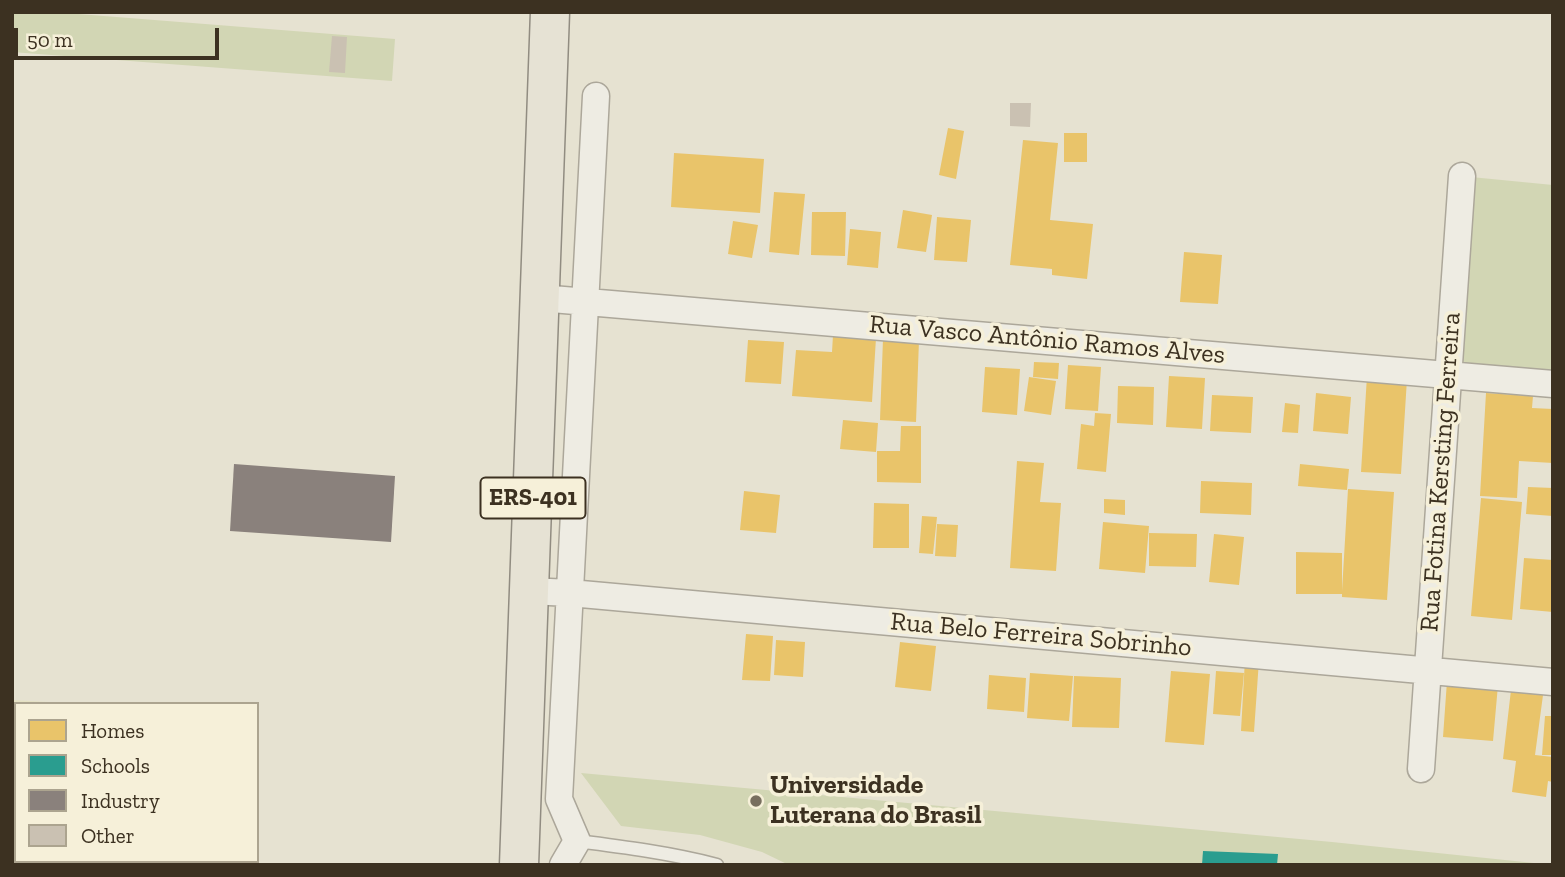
<!DOCTYPE html>
<meta charset="utf-8">
<style>
body{margin:0}
#map{position:relative;width:1565px;height:877px;overflow:hidden;background:#e6e2d1;font-family:"Zilla Slab",serif}
canvas{display:block}
.frame{position:absolute;inset:0;border:14px solid #3c3121;pointer-events:none}
.legend{position:absolute;left:14px;top:702px;width:245px;height:161px;box-sizing:border-box;background:#f6f0d9;border:2px solid #aca48f;margin:0;padding:9px 12px;list-style:none;font-size:21px;color:#3c3121}
.legend li{display:flex;align-items:center;gap:14px;height:35px}
.legend b{width:35px;border:2px solid #aca48f}
.scale{position:absolute;left:14px;top:28px;width:205px;height:32px;box-sizing:border-box;border:4px solid #3c3121;border-top:0;padding-left:9px;font-size:21px;line-height:24px;white-space:nowrap;color:#3c3121;-webkit-text-stroke:5px #f6f0d9;paint-order:stroke}
</style>
<div id="map">
<canvas width="1565" height="877"></canvas>
<div class="frame"></div>
<ul class="legend">
<li><b style="height:19px;background:#e9c46a"></b>Homes</li>
<li><b style="height:19px;background:#2a9d8f"></b>Schools</li>
<li><b style="height:19px;background:#8a817c"></b>Industry</li>
<li><b style="height:19px;background:#cac1b2"></b>Other</li>
</ul>
<div class="scale">50 m</div>
</div>
<script>
const ctx = document.querySelector('canvas').getContext('2d');
ctx.lineJoin = 'round';
function fillPath(path, color) { ctx.fillStyle = color; ctx.fill(path, 'evenodd'); }
function trace(path, color, width, dash) { ctx.strokeStyle = color; ctx.lineWidth = width; ctx.lineCap = dash ? 'butt' : 'round'; ctx.setLineDash(dash || []); ctx.stroke(path); }
function drawText(font, color, halo, rows, align = 'center') {
  ctx.font = font + ' "Zilla Slab",serif'; ctx.lineWidth = 7; ctx.setLineDash([]); ctx.textBaseline = 'middle'; ctx.strokeStyle = halo; ctx.fillStyle = color; for (const [text, x, y, turn = 0] of rows) {
    ctx.save(); ctx.translate(x, y); ctx.rotate((+turn || 0) * Math.PI / 180); ctx.textAlign = isNaN(turn) ? turn : align; if (halo) ctx.strokeText(text, 0, 0); ctx.fillText(text, 0, 0); ctx.restore();
  }
}
fillPath(new Path2D(`
 M 12,700 L 84,704 L 16,704 L 16,861 L 212,861 L 212,865 L 12,865 Z`), '#e5e1c3');
fillPath(new Path2D(`
 M 12,12 L 53,12 L 395,39 L 392,81 L 12,52 Z
 M 1471,177 L 1553,185 L 1553,375 L 1457,366 Z
 M 581,773 L 1332,842 L 1553,865 L 789,865 L 762,852 L 700,835 L 621,826 Z`), '#d2d6b4');
fillPath(new Path2D(`
 M 948,128 L 964,131 L 956,179 L 939,175 Z
 M 1064,133 L 1087,133 L 1087,162 L 1064,162 Z
 M 1023,140 L 1058,143 L 1050,220 L 1093,224 L 1087,279 L 1052,275 L 1052,269 L 1010,265 Z
 M 674,153 L 764,159 L 760,213 L 671,207 Z
 M 774,192 L 805,194 L 799,255 L 769,252 Z
 M 903,210 L 932,215 L 926,252 L 897,248 Z
 M 812,212 L 846,212 L 845,256 L 811,255 Z
 M 937,217 L 971,220 L 967,262 L 934,260 Z
 M 733,221 L 758,225 L 752,258 L 728,254 Z
 M 850,229 L 881,232 L 878,268 L 847,265 Z
 M 1184,252 L 1222,255 L 1218,304 L 1180,302 Z
 M 833,335 L 876,338 L 872,402 L 792,396 L 796,350 L 832,352 Z
 M 883,339 L 919,340 L 916,422 L 880,420 Z
 M 748,340 L 784,342 L 781,384 L 745,382 Z
 M 1034,362 L 1059,363 L 1058,379 L 1033,377 Z
 M 1068,365 L 1101,367 L 1098,411 L 1065,409 Z
 M 985,367 L 1020,369 L 1017,415 L 982,412 Z
 M 1169,376 L 1205,378 L 1202,429 L 1166,427 Z
 M 1367,376 L 1407,379 L 1401,474 L 1361,472 Z
 M 1029,377 L 1056,381 L 1051,415 L 1024,411 Z
 M 1118,386 L 1154,387 L 1153,425 L 1117,423 Z
 M 1316,393 L 1351,397 L 1348,434 L 1313,431 Z
 M 1486,393 L 1533,396 L 1532,408 L 1553,409 L 1553,463 L 1519,461 L 1517,498 L 1480,496 Z
 M 1212,395 L 1253,397 L 1251,433 L 1210,431 Z
 M 1285,403 L 1300,405 L 1298,433 L 1282,432 Z
 M 1095,413 L 1111,414 L 1106,472 L 1077,469 L 1081,424 L 1094,426 Z
 M 843,420 L 878,423 L 876,452 L 840,449 Z
 M 901,426 L 921,426 L 921,483 L 877,482 L 877,451 L 900,451 Z
 M 1017,461 L 1044,463 L 1040,502 L 1061,503 L 1056,571 L 1010,568 Z
 M 1300,464 L 1349,469 L 1347,490 L 1298,486 Z
 M 1201,481 L 1252,483 L 1251,515 L 1200,513 Z
 M 1528,487 L 1553,488 L 1553,516 L 1526,514 Z
 M 1348,489 L 1394,492 L 1387,600 L 1342,597 L 1342,594 L 1296,594 L 1296,552 L 1342,553 L 1342,591 Z
 M 744,491 L 780,495 L 776,533 L 740,530 Z
 M 1481,498 L 1522,502 L 1512,620 L 1471,616 Z
 M 1104,499 L 1125,500 L 1125,515 L 1104,513 Z
 M 874,503 L 909,504 L 909,548 L 873,548 Z
 M 922,516 L 937,517 L 933,554 L 919,553 Z
 M 1103,522 L 1149,526 L 1145,573 L 1099,569 Z
 M 937,524 L 958,525 L 956,557 L 935,556 Z
 M 1149,533 L 1197,534 L 1196,567 L 1149,566 Z
 M 1214,534 L 1244,537 L 1239,585 L 1209,582 Z
 M 1524,558 L 1553,560 L 1553,612 L 1520,609 Z
 M 746,634 L 773,636 L 770,681 L 742,680 Z
 M 776,640 L 805,642 L 803,677 L 774,675 Z
 M 900,642 L 936,646 L 931,691 L 895,687 Z
 M 1245,659 L 1259,660 L 1254,732 L 1241,731 Z
 M 1171,671 L 1210,674 L 1204,745 L 1165,742 Z
 M 1216,671 L 1244,673 L 1240,716 L 1213,714 Z
 M 1030,673 L 1073,676 L 1069,721 L 1027,718 Z
 M 989,675 L 1026,678 L 1024,712 L 987,709 Z
 M 1074,676 L 1121,678 L 1119,728 L 1072,727 Z
 M 1447,681 L 1498,685 L 1493,741 L 1443,737 Z
 M 1511,690 L 1543,695 L 1535,755 L 1553,757 L 1553,782 L 1548,781 L 1546,797 L 1512,792 L 1516,761 L 1503,759 Z
 M 1545,716 L 1553,716 L 1553,755 L 1542,755 Z`), '#e9c46a');
fillPath(new Path2D(`
 M 1203,851 L 1278,854 L 1277,865 L 1202,865 Z`), '#2a9d8f');
fillPath(new Path2D(`
 M 234,464 L 395,476 L 391,542 L 230,531 Z`), '#8a817c');
fillPath(new Path2D(`
 M 332,36 L 347,37 L 345,73 L 329,72 Z
 M 1010,103 L 1031,103 L 1030,127 L 1010,126 Z`), '#cac1b2');
const service = new Path2D(`
 M 577,841 C 624,847 671,853 717,865`);
const minor = new Path2D(`
 M 540,298 L 1553,384
 M 529,591 L 570,593 L 1553,682
 M 1421,769 L 1462,176
 M 563,865 L 577,841 L 559,799 L 596,96`);
const primary = new Path2D(`
 M 519,865 L 550,12`);
trace(service, '#aca79a', 15);
trace(minor, '#aca79a', 29);
trace(primary, '#918c81', 41);
trace(service, '#eeece3', 12);
trace(minor, '#eeece3', 26);
trace(primary, '#e6e2d4', 38);
for (const [x, y, r, color] of [
 [756,801,7,"#786f5f"]
]) { const dot = new Path2D(); dot.arc(x, y, r, 0, 2 * Math.PI); ctx.fillStyle = color; ctx.fill(dot); trace(dot, '#f6f0d9', 2.5); }
for (const [x, y, w] of [
 [533,498,105]
]) { const box = new Path2D(); box.roundRect(x - w / 2, y - 20.5, w, 41, 5); ctx.fillStyle = '#f6f0d9'; ctx.fill(box); trace(box, '#3c3121', 2); }
drawText('bold 24px', '#3c3121', null, [
 ["ERS-401",533,498]
]);
drawText('26px', '#3c3121', '#f6f0d9', [
 ["Rua Vasco Antônio Ramos Alves",1047,340,5],
 ["Rua Fotina Kersting Ferreira",1441,472,-86],
 ["Rua Belo Ferreira Sobrinho",1041,635,5]
]);
drawText('bold 26px', '#3c3121', '#f6f0d9', [
 ["Universidade",770,786],
 ["Luterana do Brasil",770,816]
], 'left');
</script>
